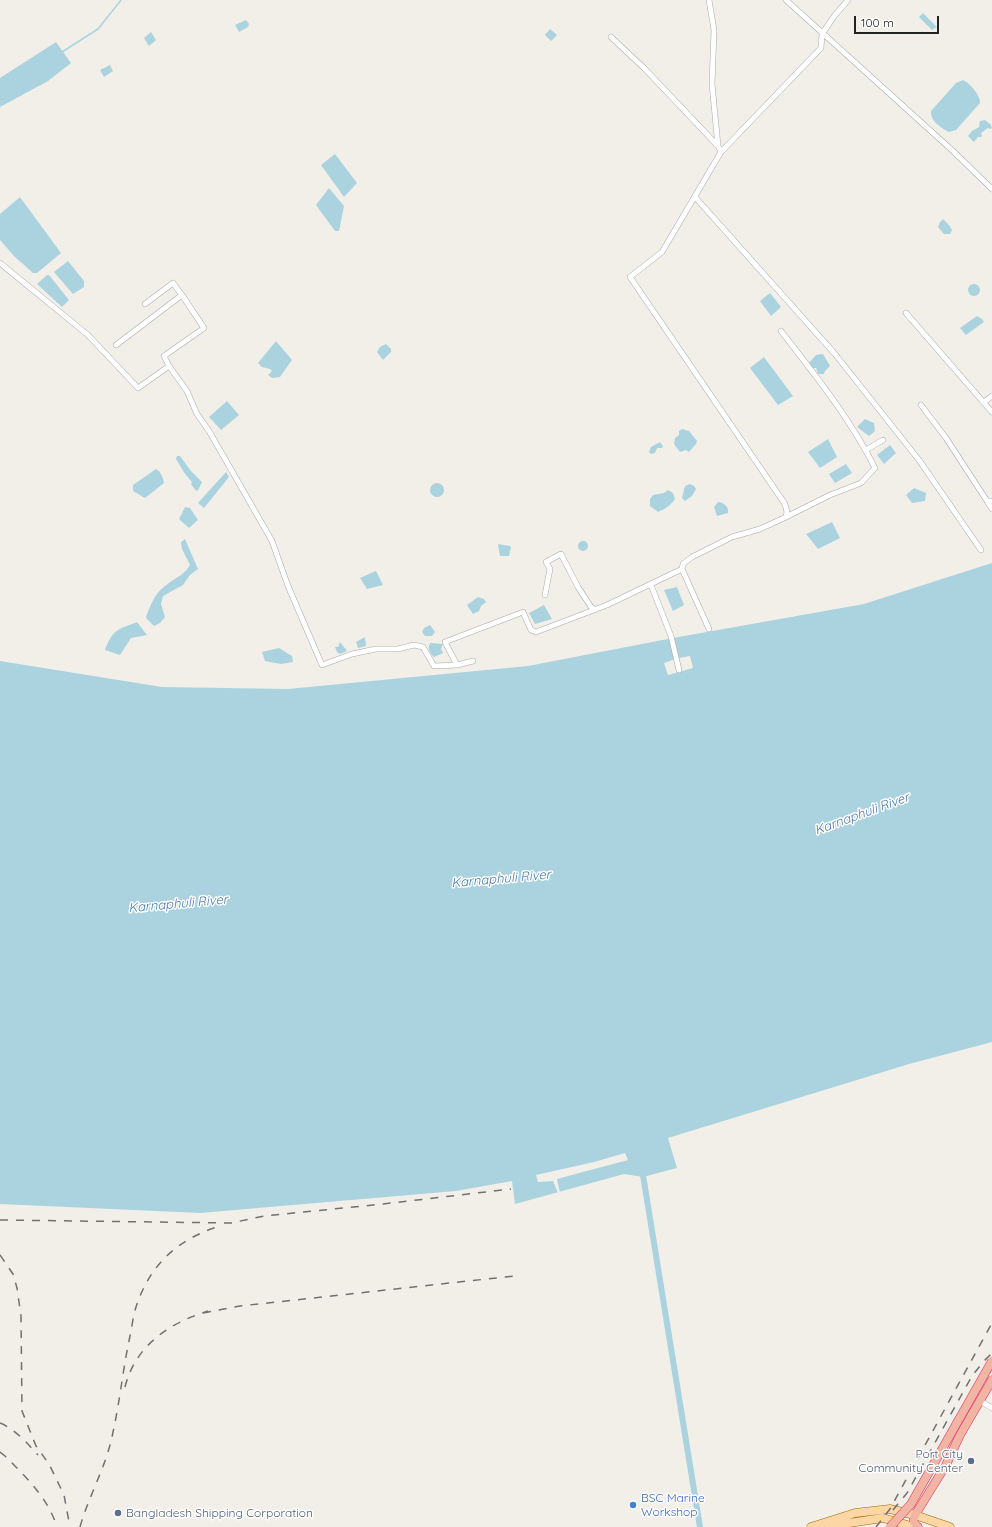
<!DOCTYPE html>
<style>
body{margin:0}
#map{position:relative;width:992px;height:1527px;overflow:hidden;background:#f2efe9;font-family:Quicksand,sans-serif}
canvas{display:block}
.scale{position:absolute;left:854px;top:16px;width:85px;height:18px;box-sizing:border-box;border:2px solid #222;border-top:0;padding-left:5px;font-size:12px;line-height:14px;white-space:nowrap;color:#222;-webkit-text-stroke:3px #fff;paint-order:stroke}
</style>
<div id="map">
<canvas width="992" height="1527"></canvas>
<div class="scale">100 m</div>
</div>
<script>
const ctx = document.querySelector('canvas').getContext('2d');
ctx.lineJoin = 'round';
function fillPath(path, color) { ctx.fillStyle = color; ctx.fill(path, 'evenodd'); }
function trace(path, color, width, dash) { ctx.strokeStyle = color; ctx.lineWidth = width; ctx.lineCap = dash ? 'butt' : 'round'; ctx.setLineDash(dash || []); ctx.stroke(path); }
function drawText(font, color, halo, rows, align = 'center') {
  ctx.font = font + ' Quicksand,sans-serif'; ctx.lineWidth = 3; ctx.setLineDash([]); ctx.textBaseline = 'middle'; ctx.strokeStyle = halo; ctx.fillStyle = color; for (const [text, x, y, turn = 0] of rows) {
    ctx.save(); ctx.translate(x, y); ctx.rotate((+turn || 0) * Math.PI / 180); ctx.textAlign = isNaN(turn) ? turn : align; if (halo) ctx.strokeText(text, 0, 0); ctx.fillText(text, 0, 0); ctx.restore();
  }
}
fillPath(new Path2D(`
 M 923,13 L 937,27 L 932,30 L 919,17 Z
 M 246,20 L 249,24 L 248,27 L 239,32 L 235,25 Z
 M 550,29 L 557,35 L 551,41 L 545,35 Z
 M 151,32 L 156,40 L 149,46 L 144,38 Z
 M 56,42 L 71,63 L 48,81 L 0,107 L 0,78 Z
 M 110,65 L 113,71 L 104,77 L 100,70 Z
 M 963,80 C 970,83 981,96 980,103 L 956,130 L 949,132 C 941,128 930,121 931,111 L 956,83 Z
 M 985,120 L 991,125 L 992,128 L 990,129 L 988,128 L 981,133 L 982,136 L 981,137 L 978,137 L 974,142 L 968,136 L 972,131 L 979,127 L 980,121 Z
 M 335,154 L 357,183 L 344,197 L 321,165 Z
 M 329,188 L 344,206 L 339,231 L 335,231 L 316,205 Z
 M 20,197 L 61,253 L 37,273 L 33,273 L 14,256 L 0,240 L 0,214 Z
 M 943,219 L 949,225 L 952,230 L 950,234 L 944,234 L 938,227 L 940,222 Z
 M 68,261 L 84,281 L 84,287 L 73,294 L 54,272 Z
 M 47,275 L 49,275 L 69,300 L 62,307 L 37,284 Z
 M968 290a6 6 0 1 1 12 0a6 6 0 1 1-12 0Z
 M 770,293 L 781,307 L 771,316 L 760,301 Z
 M 977,316 L 982,319 L 984,322 L 966,335 L 960,328 Z
 M 276,341 L 292,360 L 280,377 L 272,378 L 268,375 L 272,371 L 270,369 L 262,367 L 258,363 Z
 M 386,344 L 391,349 L 391,352 L 383,360 L 377,352 L 380,347 Z
 M 823,354 L 830,366 L 825,371 L 824,374 L 818,374 L 816,368 L 812,368 L 809,363 L 816,355 Z
 M 764,357 L 793,396 L 778,405 L 750,368 Z
 M 227,401 L 239,415 L 221,430 L 209,417 Z
 M 865,419 L 874,423 L 875,431 L 869,436 L 857,427 Z
 M 682,429 L 689,431 L 697,441 L 696,444 L 689,452 L 686,450 L 680,452 L 674,444 L 675,438 L 679,435 L 679,431 Z
 M 828,439 L 837,457 L 820,468 L 808,452 Z
 M 660,442 L 663,446 L 662,448 L 657,448 L 655,453 L 651,454 L 649,452 L 651,447 Z
 M 890,445 L 896,453 L 884,464 L 877,455 Z
 M 177,456 L 180,456 L 191,471 L 202,482 L 198,490 L 196,491 L 191,484 L 192,482 C 185,475 181,467 176,459 Z
 M 846,464 L 852,473 L 835,483 L 829,474 Z
 M 156,469 C 161,472 163,477 164,483 L 145,498 L 133,491 L 133,485 Z
 M 226,472 L 229,477 L 204,508 L 198,503 Z
 M430 490a7 7 0 1 1 14 0a7 7 0 1 1-14 0Z
 M 690,484 L 694,486 L 696,489 L 692,496 L 685,501 L 682,498 L 685,486 Z
 M 914,488 L 926,493 L 925,501 L 912,503 L 906,495 Z
 M 668,490 L 673,493 L 675,499 C 670,506 665,509 658,512 L 650,506 L 650,499 L 653,495 L 664,493 Z
 M 718,502 L 720,502 C 725,504 729,507 728,513 L 717,516 L 714,507 Z
 M 185,507 L 190,508 L 198,520 L 189,528 L 179,519 Z
 M 832,522 L 840,538 L 818,549 L 806,534 Z
 M 185,539 L 198,569 L 190,575 L 183,585 L 163,596 L 161,604 L 165,617 L 160,623 L 154,626 L 147,619 L 146,617 C 151,603 156,591 169,583 C 177,577 185,574 190,565 L 182,549 L 181,542 Z
 M578 546a5 5 0 1 1 10 0a5 5 0 1 1-10 0Z
 M 498,544 L 510,546 L 511,547 L 509,556 L 500,556 Z
 M 992,563 L 992,1042 L 909,1064 L 668,1138 L 677,1168 L 643,1177 L 624,1174 L 515,1204 L 512,1181 L 456,1191 L 200,1213 L 0,1204 L 0,661 L 162,687 L 288,689 L 528,666 L 673,638 L 864,604 Z
 M 376,571 L 383,585 L 367,589 L 360,578 Z
 M 677,587 L 684,605 L 673,611 L 664,590 Z
 M 478,597 L 484,599 L 486,602 L 481,606 L 479,611 L 473,614 L 467,605 Z
 M 544,605 L 552,619 L 535,624 L 529,613 Z
 M 137,622 L 147,635 L 131,638 L 120,655 L 105,650 C 113,629 117,630 137,622 Z
 M 430,625 L 435,632 L 432,636 L 425,636 L 422,632 L 424,628 Z
 M 365,637 L 366,646 L 358,648 L 356,642 Z
 M 340,642 L 347,651 L 340,654 L 337,652 L 335,647 L 338,647 Z
 M 430,643 L 443,644 L 441,649 L 443,653 L 434,657 C 430,653 427,649 430,643 Z
 M 279,648 L 292,656 L 293,662 L 281,664 L 265,661 L 262,652 Z`), '#aad3df');
fillPath(new Path2D(`
 M 673,636 L 679,658 L 690,656 L 693,668 L 668,675 L 664,663 L 675,659 Z
 M 625,1153 L 628,1160 L 557,1179 L 560,1193 L 558,1193 L 553,1181 L 538,1182 L 536,1175 L 594,1162 Z`), '#f2efe9');
trace(new Path2D(`
 M 62,52 L 98,29 L 121,0`), '#aad3df', 1.5);
trace(new Path2D(`
 M 642,1169 L 700,1527`), '#aad3df', 6);
const minor = new Path2D(`
 M 709,0 L 714,30 L 712,84 L 718,146 L 721,152
 M 786,0 L 953,151 L 992,189
 M 611,37 L 645,69 L 718,146
 M 695,197 L 835,354 L 919,460 L 981,550
 M 0,263 L 88,335 L 138,388 L 169,366 L 187,391 L 197,414 L 209,431 L 272,541 L 288,586 L 322,665 L 352,654 L 376,649 L 398,649 L 414,645 L 423,647 L 434,666 L 457,665 L 445,642 L 523,612 L 531,630 L 536,632 L 607,605 L 682,569
 M 145,304 L 173,283 L 182,295
 M 906,313 L 992,412
 M 781,331 C 815,375 850,418 875,468 L 861,483 L 830,495 L 786,517 L 787,512 L 785,504 L 630,277 L 662,252 L 721,152 L 821,48 L 822,34 L 835,15 L 848,0
 M 116,345 L 182,295 L 204,328 L 164,356 L 169,366
 M 984,402 L 992,396
 M 921,405 L 946,438 L 987,501
 M 866,450 L 883,440
 M 992,501 L 987,501 L 992,509
 M 651,585 L 671,636 L 679,670
 M 545,595 L 550,569 L 546,562 L 561,554 L 578,587 L 591,607 L 595,610
 M 709,629 L 682,569 L 683,564 L 692,557 L 732,537 L 760,529 L 786,517
 M 457,665 L 473,661
 M 980,1401 L 992,1408`);
const primary = new Path2D(`
 M 829,1526 L 883,1518 L 914,1527
 M 811,1527 L 855,1513 L 890,1509 L 915,1515 L 950,1527`);
const trunk = new Path2D(`
 M 918,1527 C 913,1523 912,1520 915,1515 L 946,1465 L 960,1435 L 992,1380`);
trace(minor, '#a9a9a9', 6);
trace(primary, '#a06b00', 9);
trace(trunk, '#dc2a67', 9);
trace(minor, '#fff', 5);
trace(primary, '#fcd6a4', 8);
trace(trunk, '#f2b4a3', 8);
trace(new Path2D(`
 M 0,1220 L 231,1223 L 264,1216 L 383,1204 L 511,1189
 M 0,1255 L 13,1274 L 17,1288 L 21,1316 L 22,1411 L 36,1446 L 49,1464 L 64,1495 L 70,1527
 M 203,1313 L 240,1306 L 514,1276
 M 125,1387 C 135,1346 169,1323 208,1311
 M 0,1423 C 15,1429 27,1443 38,1455
 M 0,1452 L 5,1456 C 26,1477 48,1498 57,1527
 M 893,1510 L 907,1493 L 972,1376 L 984,1361 L 992,1353
 M 80,1527 C 89,1495 107,1465 113,1432 C 120,1401 123,1368 130,1336 C 132,1327 133,1316 136,1307 C 150,1264 178,1239 220,1226
 M 876,1527 L 890,1509 L 992,1323`), '#707070', 1.5, [8, 8]);
const trunkBridge = new Path2D(`
 M 890,1527 L 911,1504 L 992,1361`);
trace(trunkBridge, '#dc2a67', 9, []);
trace(trunkBridge, '#f2b4a3', 8);
for (const [x, y, r, color] of [
 [971,1461,4,"#5c6f8a"],
 [633,1505,4,"#3f7fe0"],
 [118,1513,4,"#5c6f8a"]
]) { const dot = new Path2D(); dot.arc(x, y, r, 0, 2 * Math.PI); ctx.fillStyle = color; ctx.fill(dot); trace(dot, '#fff', 1.5); }
drawText('12px', '#4e5e75', '#fff', [
 ["Port City",963,1454],
 ["Community Center",963,1468],
 ["Bangladesh Shipping Corporation",126,1513,"left"]
], 'right');
drawText('12px', '#366cbe', '#fff', [
 ["BSC Marine",641,1498],
 ["Workshop",641,1512]
], 'left');
drawText('italic 13px', '#4a7aab', '#fff', [
 ["Karnaphuli River",862,814,-20],
 ["Karnaphuli River",501,879,-5],
 ["Karnaphuli River",178,904,-5]
]);
</script>
